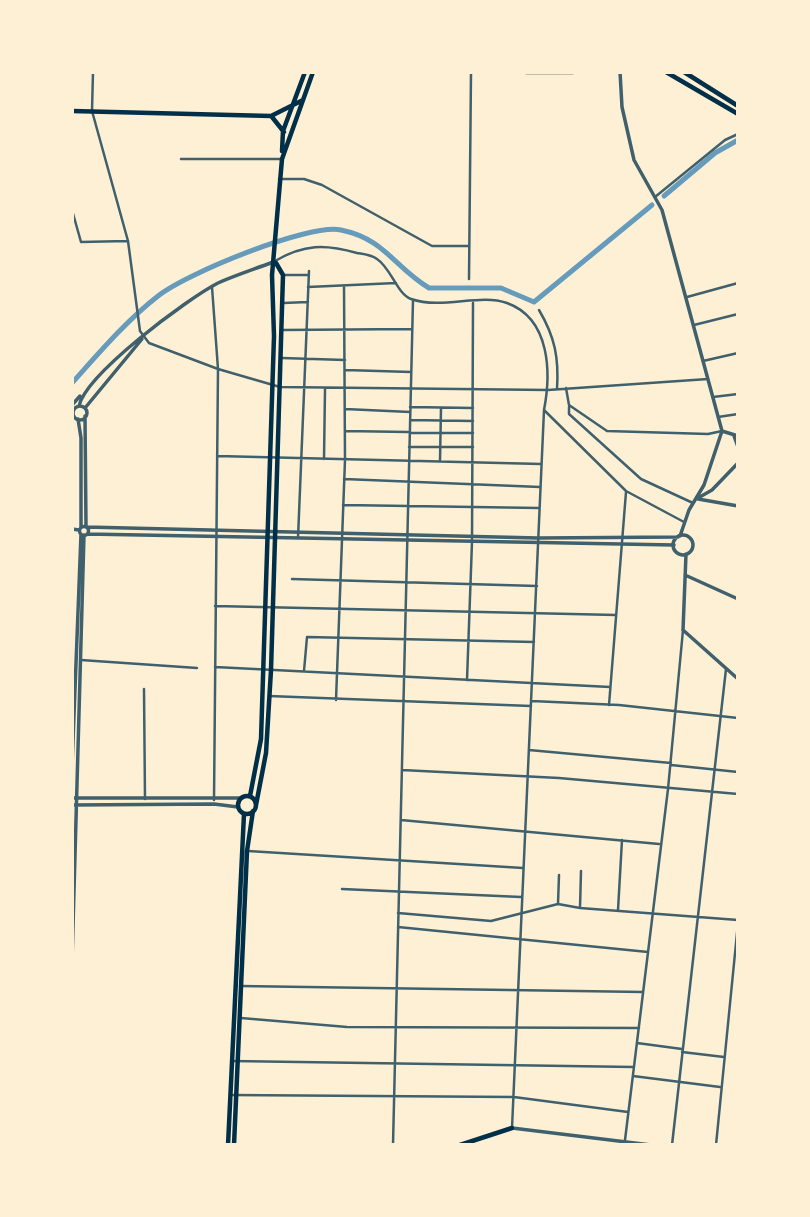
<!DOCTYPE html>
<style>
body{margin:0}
#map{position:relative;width:810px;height:1217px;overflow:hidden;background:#fdf0d5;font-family:"Source Serif 4",serif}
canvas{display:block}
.frame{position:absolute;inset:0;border:74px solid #fdf0d5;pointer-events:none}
</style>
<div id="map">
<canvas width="810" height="1217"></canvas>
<div class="frame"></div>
</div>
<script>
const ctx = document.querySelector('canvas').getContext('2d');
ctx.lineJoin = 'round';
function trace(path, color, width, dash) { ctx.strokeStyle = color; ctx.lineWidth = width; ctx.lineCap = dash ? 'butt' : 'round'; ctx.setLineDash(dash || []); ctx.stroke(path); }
trace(new Path2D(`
 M 664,196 L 715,153 L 738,140
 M 72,383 C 99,353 126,321 158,296 C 185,274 309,223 341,230 C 385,239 394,267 429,288 L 501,288 L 534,302 L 652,205`), '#669bbc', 5);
trace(new Path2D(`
 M 93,72 L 92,111 L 128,241 L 140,331 L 149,343 L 218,369 L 280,387 L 548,390 L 708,379
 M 181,159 L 282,159
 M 279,179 L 304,179 L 322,185 L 432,246 L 469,246
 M 655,197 L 725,140 L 738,134
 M 72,210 L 81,242 L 127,241
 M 275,261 C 304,244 325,244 357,253 C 363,254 372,255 377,259 C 391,268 397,294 411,299 C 443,310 479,293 507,303 C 551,319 551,374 544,410 L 626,491 L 684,522
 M 284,275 L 309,275
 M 469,279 L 471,72
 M 212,287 L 218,369 L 214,800
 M 308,287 L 396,283
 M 687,297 L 738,283
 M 283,303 L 308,302
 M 539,310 C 555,337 559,358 557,389
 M 694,325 L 738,314
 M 282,330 L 412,329
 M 282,358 L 345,360
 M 703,361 L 738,353
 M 345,370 L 411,372
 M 566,388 L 569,405 L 607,431 L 708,434 L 722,431
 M 713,397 L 738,394
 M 410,407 L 473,408
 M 569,407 L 569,414 L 641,479 L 693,503
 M 345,409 L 410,412
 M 718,417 L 738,414
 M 410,420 L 473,421
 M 345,431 L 408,432
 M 410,433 L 473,433
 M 409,447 L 473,447
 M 217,456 L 541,464
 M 324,459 L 325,389
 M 440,461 L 441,408
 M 344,479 L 540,487
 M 343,505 L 539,508
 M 298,538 L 309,271
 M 292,579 L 537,586
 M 215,606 L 616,615
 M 81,660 L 197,668
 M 215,667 L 610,687
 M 304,671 L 307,637 L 534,642
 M 467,680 L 472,542 L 473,303
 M 144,689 L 145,799
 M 269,696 L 531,706
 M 336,700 L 345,460 L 344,286
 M 532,701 L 619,705 L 738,718
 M 609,705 L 626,492
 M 529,750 L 671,763
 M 671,765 L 738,772
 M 402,770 L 559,778 L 738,794
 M 401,820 L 659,844
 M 248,851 L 523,868
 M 342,889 L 521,897
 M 558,904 L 559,875
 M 580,908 L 581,871
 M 618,910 L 622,840
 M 398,913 L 491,921 L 558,904 L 580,908 L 738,920
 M 398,927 L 648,952
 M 240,986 L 643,992
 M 241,1018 L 347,1027 L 639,1028
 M 637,1043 L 682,1049
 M 682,1052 L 724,1057
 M 232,1061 L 634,1067
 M 633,1076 L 720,1087
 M 230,1095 L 514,1097 L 628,1112
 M 512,1128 L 544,410
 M 625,1140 L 668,789 L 683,630
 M 393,1145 L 413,300
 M 672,1145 L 726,669
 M 716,1145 L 738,923`), '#3f606c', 2.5);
trace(new Path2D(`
 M 620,72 L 622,107 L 634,160 L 662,210 L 722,431
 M 72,405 L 80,396
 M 79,406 C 86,374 187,299 218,283 C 236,275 255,269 273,262
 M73 413a7 7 0 1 1 14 0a7 7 0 1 1-14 0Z
 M 85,408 L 142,339
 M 85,416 L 86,527
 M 78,419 L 81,438 L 81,527
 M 722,431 L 738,436
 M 734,436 L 738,447
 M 698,498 L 712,490 L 738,463
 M 698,499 L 738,506
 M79.5 531a4.5 4.5 0 1 1 9 0a4.5 4.5 0 1 1-9 0Z
 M 86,527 L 538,538 L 678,537
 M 72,529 L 79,530
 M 87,534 L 674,545
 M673 545a10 10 0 1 1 20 0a10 10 0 1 1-20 0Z
 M 680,536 L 689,510 L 704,485 L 722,431
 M 686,554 L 683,630 L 738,679
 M 685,575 L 738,599
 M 72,767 L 81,534
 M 72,798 L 241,798
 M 72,805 L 214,804 L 238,807
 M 72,962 L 84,535
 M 512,1128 L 651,1145`), '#3f606c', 3.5);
trace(new Path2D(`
 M 526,72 L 573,72
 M 666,72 L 738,114
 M 684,72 L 738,106
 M 72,111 L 271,116 L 303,100
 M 272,117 L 284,132
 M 282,151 L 283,131 L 305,72
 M238 805a9 9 0 1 1 18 0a9 9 0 1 1-18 0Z
 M 250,796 L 261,739 L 274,336 L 272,275 L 282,159 L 313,72
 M 256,805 L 266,753 L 271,670 L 283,275 L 276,263
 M 228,1145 L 244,814
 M 234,1145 L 247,851 L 253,811
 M 460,1145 L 512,1128`), '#003049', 4.5);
</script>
